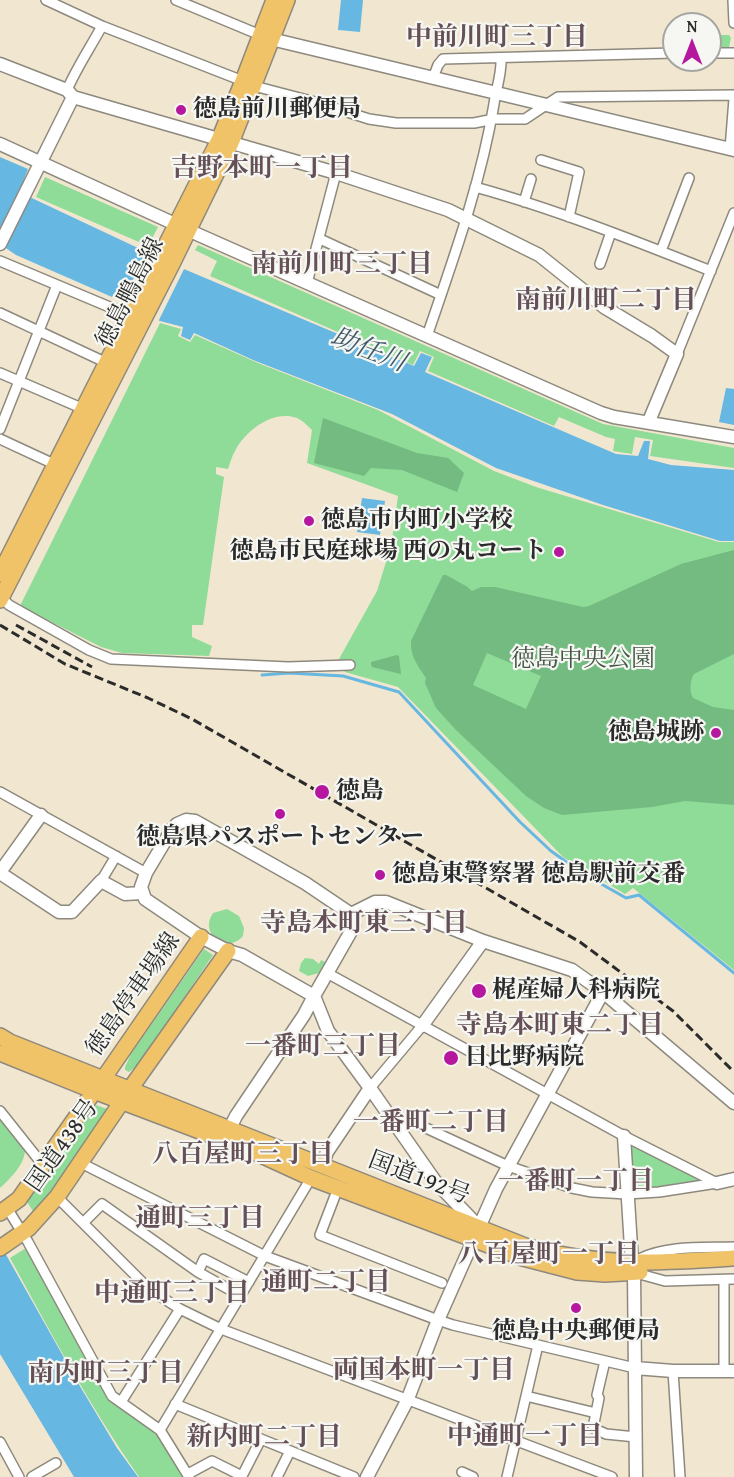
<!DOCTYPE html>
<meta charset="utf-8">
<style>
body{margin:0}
#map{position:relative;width:734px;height:1477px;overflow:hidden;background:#f1e7d0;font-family:"Gentium Book Plus",serif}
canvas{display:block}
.north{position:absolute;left:662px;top:12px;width:60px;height:60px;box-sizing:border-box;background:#f6f6f2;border:2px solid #a5a5a2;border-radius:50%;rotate:0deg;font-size:16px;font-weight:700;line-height:24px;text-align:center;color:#2b2b2b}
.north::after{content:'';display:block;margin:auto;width:21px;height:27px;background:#b5179e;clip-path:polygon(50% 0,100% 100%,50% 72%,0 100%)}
</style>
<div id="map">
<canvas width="734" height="1477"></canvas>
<div class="north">N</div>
</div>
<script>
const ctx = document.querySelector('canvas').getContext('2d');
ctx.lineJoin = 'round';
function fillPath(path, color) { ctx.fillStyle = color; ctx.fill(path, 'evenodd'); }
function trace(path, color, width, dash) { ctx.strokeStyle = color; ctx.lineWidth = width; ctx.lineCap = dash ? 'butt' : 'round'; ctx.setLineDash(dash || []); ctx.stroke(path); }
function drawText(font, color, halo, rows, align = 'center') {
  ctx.font = font + ' "Gentium Book Plus","Noto Serif JP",serif'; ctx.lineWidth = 4.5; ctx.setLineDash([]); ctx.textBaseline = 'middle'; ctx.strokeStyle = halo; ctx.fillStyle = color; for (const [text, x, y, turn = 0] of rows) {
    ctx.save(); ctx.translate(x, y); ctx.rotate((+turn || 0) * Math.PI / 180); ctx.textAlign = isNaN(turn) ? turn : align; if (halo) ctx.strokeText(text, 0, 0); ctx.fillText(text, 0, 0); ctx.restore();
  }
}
fillPath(new Path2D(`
 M 714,35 L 729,35 L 731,38 L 729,47 L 710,47 L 710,38 Z
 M 45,177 L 158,227 L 148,246 L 36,197 Z
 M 198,245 L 603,424 L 734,448 L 734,468 L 650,456 L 653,440 L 635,437 L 632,454 L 613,451 L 615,439 L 606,437 L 559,417 L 554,426 L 428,371 L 434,357 L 420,351 L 413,365 L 210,276 L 217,261 L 195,250 Z
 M 160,323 L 181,329 L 178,336 L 190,342 L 195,335 L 258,363 L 378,410 L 494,471 L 536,487 L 719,542 L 734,542 L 734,970 L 633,888 L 625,894 L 563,857 L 398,687 L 345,672 L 339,659 L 377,591 L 391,546 L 398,496 L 307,463 L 312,430 C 308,426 302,420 297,418 C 273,409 245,431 235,451 C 232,456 230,463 228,469 L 216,467 L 216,474 L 224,477 L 203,625 L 192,625 L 192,637 L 212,646 L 209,656 L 122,653 L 101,647 L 20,606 Z
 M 227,909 L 239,916 L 244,928 L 243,936 C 228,954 198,935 213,913 Z
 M 204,949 L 213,955 L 139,1064 L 129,1072 L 125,1070 L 125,1067 L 131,1054 Z
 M 305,958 L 313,959 L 319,964 L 321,960 L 325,962 L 319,973 L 308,976 L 299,971 L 301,963 Z
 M 96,1105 L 107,1109 L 101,1121 L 46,1200 L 34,1213 L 26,1200 L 40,1186 Z
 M 0,1118 L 25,1151 C 24,1165 10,1179 0,1188 Z
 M 633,1146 L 700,1178 L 700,1180 L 641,1190 L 631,1187 L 630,1147 Z
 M 26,1248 L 111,1399 L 156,1432 L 184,1477 L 139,1477 C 90,1407 51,1333 10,1258 Z`), '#8fdb98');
fillPath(new Path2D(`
 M 323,418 L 417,453 L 448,458 L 464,473 L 457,492 L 402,470 L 371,468 L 364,476 L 314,463 Z
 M 734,550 L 734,654 L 694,674 C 690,680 689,691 693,698 L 713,707 L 734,710 L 734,805 L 685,801 L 652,807 L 562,815 L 544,808 L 526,796 L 456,730 L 436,708 L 425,683 L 426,678 C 418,666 410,656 411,641 L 443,575 L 446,575 L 466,586 L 472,591 L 481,587 L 495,587 L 583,607 L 589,606 L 681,564 ZM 487,653 L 541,676 L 526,709 L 473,685 Z
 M 397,655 L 399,656 L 401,674 L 372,667 L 371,664 L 371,662 Z`), '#73bb80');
fillPath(new Path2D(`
 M 341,0 L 363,0 L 360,32 L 338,30 Z
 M 0,157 L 28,169 L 19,192 L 172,264 L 414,366 L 421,353 L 432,357 L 425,372 L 616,454 L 638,456 L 644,441 L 650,441 L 648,459 L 671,465 L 734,470 L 734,541 L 720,541 L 603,505 L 496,468 L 392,414 L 253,360 L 194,333 L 190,340 L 181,336 L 183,327 L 160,321 L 120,299 L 121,295 L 115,292 L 112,297 L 16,255 L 0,244 Z
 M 726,388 L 734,389 L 734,425 L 719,422 Z
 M 362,498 L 385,501 L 380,535 L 357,532 Z
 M 0,1244 L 81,1388 L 117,1448 L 138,1477 L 74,1477 L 0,1354 Z`), '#66b7e1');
fillPath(new Path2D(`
 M 148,250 L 185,267 L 158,322 L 121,304 Z`), '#f1e7d0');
trace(new Path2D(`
 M 262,675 L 289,673 L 343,676 L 399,692 L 520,822 L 551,851 L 582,873 L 626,898 L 639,895 L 734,973`), '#66b7e1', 3);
const minor = new Path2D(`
 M 46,0 L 102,26
 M 176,0 L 265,37
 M 733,0 L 734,23
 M 710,53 L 734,53
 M 433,78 L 438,65 L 443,59 L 674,53
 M 254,86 L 319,103 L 369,119 L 396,123 L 474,123 L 494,119 L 525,119 L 558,97 L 734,95
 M 67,90 C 77,67 90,48 102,26 L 243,81
 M 730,149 L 734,99
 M 541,160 L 579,172 L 569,217
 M 475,187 C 555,209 633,240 711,271
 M 524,202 L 531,179
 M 320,239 L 441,295
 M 661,251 L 689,178
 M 0,261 L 131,316
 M 600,264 L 611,232
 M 307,283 L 336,173
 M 0,313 L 107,363
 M 427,336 C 453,260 481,183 494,104 C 496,89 502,73 501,58
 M 677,354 L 734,213
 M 0,373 L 86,410
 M 0,429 L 57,285
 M 0,439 L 56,465
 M 0,596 L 9,605 L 89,650 L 111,659 L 288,667 L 350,665
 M 0,792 L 146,873
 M 101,881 L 116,856
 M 327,973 L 624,1136 L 717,1183
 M 370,1088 L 422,1026
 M 0,1111 L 43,1165
 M 395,1124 L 413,1122 L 508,1166 L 572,1188 L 592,1192 L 627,1194 L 659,1192 L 717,1183
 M 81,1163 L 265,1256 L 438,1320 L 453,1325 L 635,1368
 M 338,1188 L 320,1235 L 442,1283
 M 57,1197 L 149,1289 L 180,1309 L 221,1329 L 612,1477
 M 7,1208 L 28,1242 L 112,1396 L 160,1430 L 189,1477
 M 83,1223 L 102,1204 L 198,1272 L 241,1296
 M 639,1259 C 667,1245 703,1248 734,1247
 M 198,1272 L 204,1259 L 249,1282
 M 636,1273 L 665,1281 L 734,1279
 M 724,1280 L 724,1371
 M 673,1371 L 680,1477
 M 526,1396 L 596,1413 L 593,1428 L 606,1434 L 636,1437
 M 121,1402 L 180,1309
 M 175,1404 L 354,1477
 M 596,1413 L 599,1398 L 597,1395 L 605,1361
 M 160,1430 L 311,1178
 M 0,1442 L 19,1477
 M 462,1472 L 473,1477
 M 188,1474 L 212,1461 L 242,1476 L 261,1439
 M 32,1477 L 56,1463
 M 277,1477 L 290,1451
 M 507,1477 L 538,1345`);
const tertiary = new Path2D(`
 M 271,39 L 734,150
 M 0,64 L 67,90 L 73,97 L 336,173 L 448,210 L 539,255 L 604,307 L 652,336 L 677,354 L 649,421
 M 0,144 L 199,235 L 601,413 L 614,417 L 734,437
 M 0,244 L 73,97
 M 186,820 L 195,821 L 236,844 L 305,883 L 351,914 L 354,926 L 314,996 L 242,955 L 228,951 L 201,937 L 145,899 L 141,887 L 146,873 L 171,831 L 177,824 Z
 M 0,872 L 41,815
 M 0,873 L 59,912 L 72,912 L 101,881 L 125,894 L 142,893
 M 351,914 L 375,902 L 386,902 L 483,941 L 572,970 L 603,992 L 734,1103
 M 314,996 L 328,1031 L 370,1088 L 435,1181 L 478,1226
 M 422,1026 L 483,941
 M 230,1128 L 236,1116 L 304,1015 L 314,996
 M 624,1136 L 632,1263
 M 322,1166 L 327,1152 L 370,1088
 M 717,1183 L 734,1179
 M 634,1272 L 636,1477
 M 635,1368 L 673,1371 L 734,1371
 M 367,1477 L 407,1401 L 438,1320 L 496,1189 L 603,992`);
const primary = new Path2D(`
 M 0,574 L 219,140 L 243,81 L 274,0
 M 0,600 L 172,264 L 231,143 L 287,0
 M 103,1079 L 201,937
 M 130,1089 L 228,951`);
const trunk = new Path2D(`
 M 0,1036 L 10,1042 L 528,1247 C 602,1267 659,1263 734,1258
 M 0,1053 L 94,1091 L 250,1150 L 311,1178 L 523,1258 L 577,1272 L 605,1274 L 640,1272
 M 0,1213 L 19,1199 L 100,1083
 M 0,1248 L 29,1228 L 57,1197 L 127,1094`);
trace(minor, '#8e897e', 12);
trace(tertiary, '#8e897e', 15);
trace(primary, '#8e897e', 18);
trace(trunk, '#8e897e', 18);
trace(minor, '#fff', 9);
trace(tertiary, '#fff', 12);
trace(primary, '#f0c369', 15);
trace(trunk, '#f0c369', 15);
trace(new Path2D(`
 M 0,625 L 65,664 L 148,698 L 192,719 L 580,942 L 673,1011 L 734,1072
 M 16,625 L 92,667`), '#2b2b2b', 3, [9, 4.5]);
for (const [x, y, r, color] of [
 [181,110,6,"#b5179e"],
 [309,521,6,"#b5179e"],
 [559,552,6,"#b5179e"],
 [716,733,6,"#b5179e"],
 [322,792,8,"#b5179e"],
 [280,814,6,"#b5179e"],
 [380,875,6,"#b5179e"],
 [479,991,8,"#b5179e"],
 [451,1058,8,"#b5179e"],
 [576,1308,6,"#b5179e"]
]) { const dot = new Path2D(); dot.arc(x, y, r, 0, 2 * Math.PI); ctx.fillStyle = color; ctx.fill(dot); trace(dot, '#f6f6f2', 2); }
drawText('bold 24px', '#2b2b2b', '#f6f6f2', [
 ["徳島前川郵便局",193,110],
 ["徳島市内町小学校",321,521],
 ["徳島市民庭球場 西の丸コート",547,552,"right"],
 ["徳島城跡",704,733,"right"],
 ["徳島",336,792],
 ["徳島県パスポートセンター",280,838,"center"],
 ["徳島東警察署 徳島駅前交番",392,875],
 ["梶産婦人科病院",492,991],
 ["日比野病院",464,1058],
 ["徳島中央郵便局",576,1332,"center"]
], 'left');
drawText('24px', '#2b2b2b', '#f6f6f2', [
 ["徳島鴨島線",131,293,-63],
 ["徳島停車場線",134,995,-55],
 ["国道438号",63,1146,-55],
 ["国道192号",419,1179,21]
]);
drawText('24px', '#445746', '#f6f6f2', [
 ["徳島中央公園",583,660]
]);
drawText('bold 26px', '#645056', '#f6f6f2', [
 ["中前川町三丁目",497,38],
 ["吉野本町一丁目",262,169],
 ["南前川町三丁目",342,265],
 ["南前川町二丁目",606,301],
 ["寺島本町東三丁目",364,924],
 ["寺島本町東二丁目",560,1026],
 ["一番町三丁目",323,1047],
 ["一番町二丁目",431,1123],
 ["八百屋町三丁目",243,1155],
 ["一番町一丁目",576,1182],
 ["通町三丁目",200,1219],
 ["八百屋町一丁目",549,1255],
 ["通町二丁目",326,1283],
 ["中通町三丁目",172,1294],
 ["両国本町一丁目",424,1371],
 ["南内町三丁目",106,1374],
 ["中通町一丁目",525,1437],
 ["新内町二丁目",264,1438]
]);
drawText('italic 26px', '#405c6b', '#f6f6f2', [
 ["助任川",368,351,21]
]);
</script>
